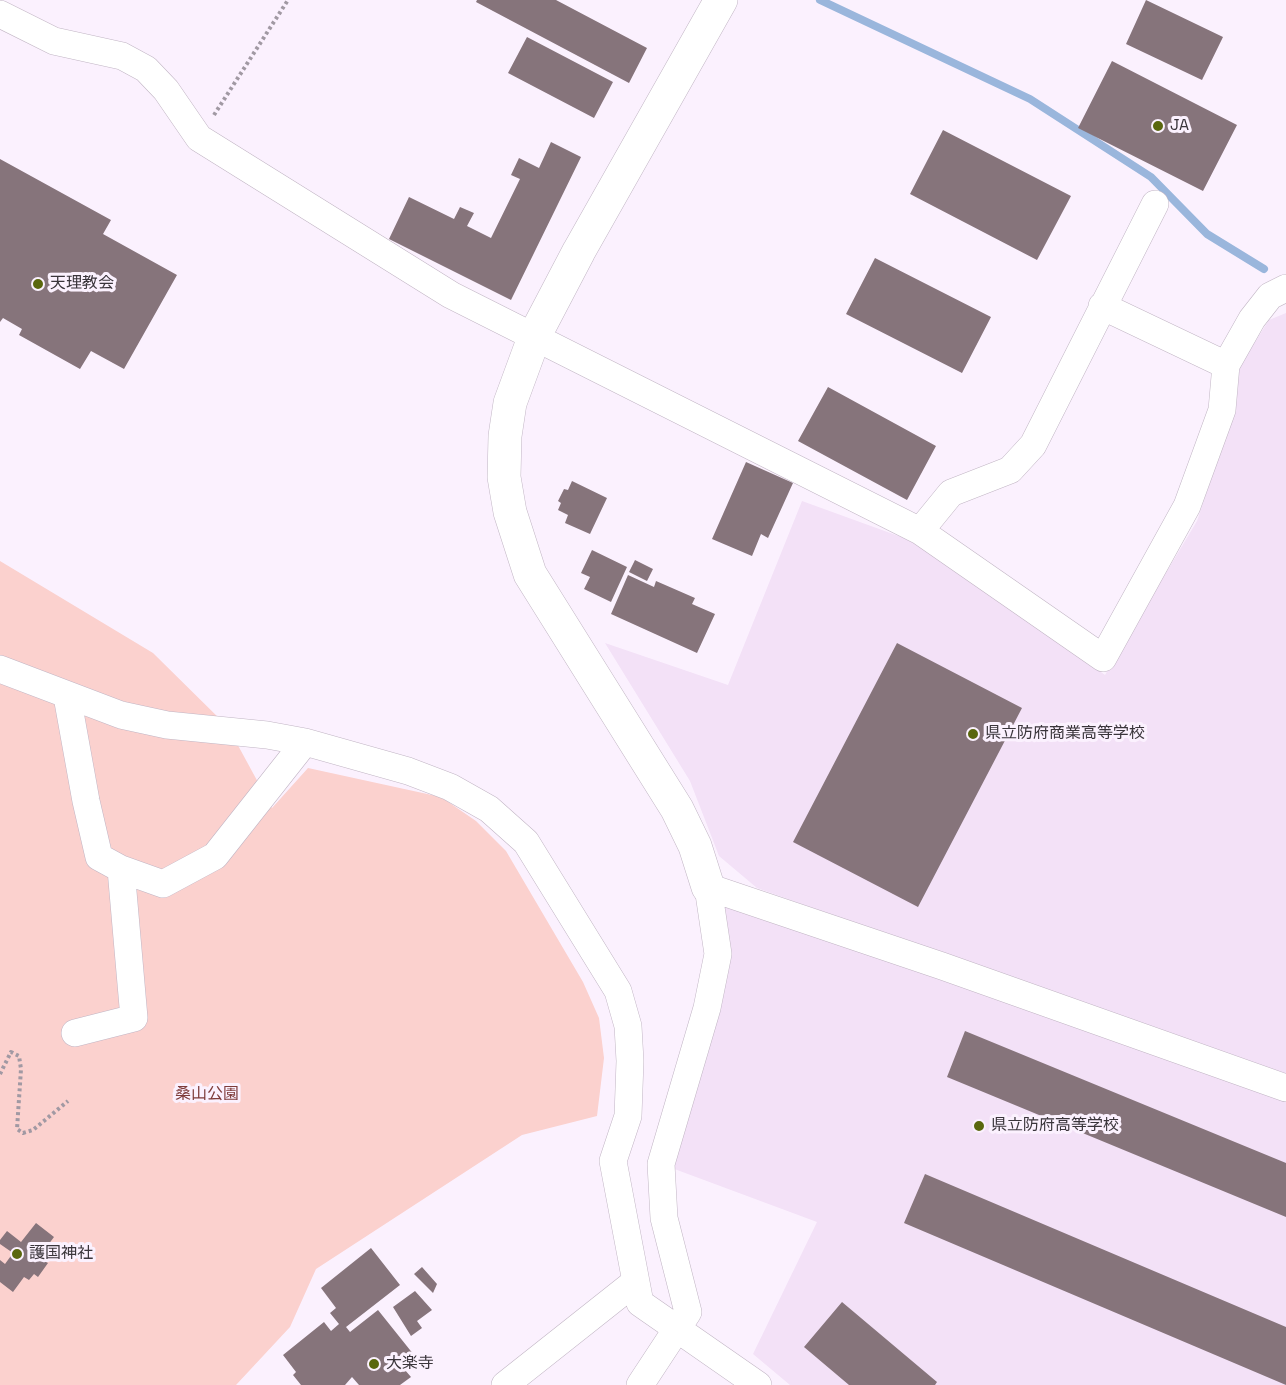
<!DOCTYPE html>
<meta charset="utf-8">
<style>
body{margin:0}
canvas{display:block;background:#fbf1fe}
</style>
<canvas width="1286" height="1385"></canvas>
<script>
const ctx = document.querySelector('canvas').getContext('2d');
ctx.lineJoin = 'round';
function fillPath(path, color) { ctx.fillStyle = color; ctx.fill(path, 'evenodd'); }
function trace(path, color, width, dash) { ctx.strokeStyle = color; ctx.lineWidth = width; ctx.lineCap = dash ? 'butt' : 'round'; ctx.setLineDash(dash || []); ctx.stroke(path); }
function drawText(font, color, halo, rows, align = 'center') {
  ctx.font = font + ' "Space Grotesk","Noto Sans JP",sans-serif'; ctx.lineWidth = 6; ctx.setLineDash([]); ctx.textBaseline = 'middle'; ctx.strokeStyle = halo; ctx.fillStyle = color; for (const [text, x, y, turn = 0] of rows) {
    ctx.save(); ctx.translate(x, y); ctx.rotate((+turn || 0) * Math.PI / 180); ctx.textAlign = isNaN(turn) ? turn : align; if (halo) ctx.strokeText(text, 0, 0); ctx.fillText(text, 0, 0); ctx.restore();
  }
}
fillPath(new Path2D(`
 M 1286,313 L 1286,1077 L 757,888 L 719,856 L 690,781 L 605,643 L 728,685 L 802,501 L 926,546 L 1105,675 L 1197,521 L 1236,405 L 1239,367 L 1269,320 Z
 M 708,887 L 1286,1088 L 1286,1385 L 790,1385 L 753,1354 L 817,1222 L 661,1164 L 707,1008 Z`), '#f3e1f7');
fillPath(new Path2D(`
 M 0,561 L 153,653 L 228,727 L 272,808 L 308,768 L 441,797 L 476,821 L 506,851 L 583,982 L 599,1018 L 604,1058 L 597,1116 L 522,1135 L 316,1269 L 290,1327 L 236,1385 L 0,1385 Z`), '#fbd1ce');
trace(new Path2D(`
 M 820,0 L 1030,99 L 1151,177 L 1207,234 L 1264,269`), '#9ab6dc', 8);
fillPath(new Path2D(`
 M 477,0 L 556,0 L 647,48 L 629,83 L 476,2 Z
 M 1146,0 L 1223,37 L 1202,80 L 1126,44 Z
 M 527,37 L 613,82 L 594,118 L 508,73 Z
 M 1112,61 L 1237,125 L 1203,191 L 1078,128 Z
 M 943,130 L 1071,196 L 1037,260 L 910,194 Z
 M 551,142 L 581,157 L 511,300 L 389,239 L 409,197 L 454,219 L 460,207 L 474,213 L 467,226 L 491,238 L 520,179 L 511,175 L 519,158 L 539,168 Z
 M 0,159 L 111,220 L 103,234 L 177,275 L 124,369 L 91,351 L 80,369 L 19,335 L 22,329 L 3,318 L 0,322 Z
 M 875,258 L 991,317 L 962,373 L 846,314 Z
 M 828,387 L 936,446 L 907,500 L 798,441 Z
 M 746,462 L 793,483 L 768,538 L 761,534 L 752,556 L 712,539 Z
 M 572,481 L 607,498 L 590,534 L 565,523 L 568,515 L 558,510 L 561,503 L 558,501 L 564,489 L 568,490 Z
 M 592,550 L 627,567 L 611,602 L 584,589 L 590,577 L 581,573 Z
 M 635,560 L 653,569 L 647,581 L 629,572 Z
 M 628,575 L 654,587 L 656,581 L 695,598 L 692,604 L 715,614 L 697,653 L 611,614 Z
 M 897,643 L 1022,708 L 918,907 L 793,842 Z
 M 965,1031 L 1286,1163 L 1286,1217 L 947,1077 Z
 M 925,1174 L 1286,1327 L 1286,1385 L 904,1223 Z
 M 36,1223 L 54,1237 L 45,1249 L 51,1253 L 44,1261 L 48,1263 L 38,1277 L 34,1274 L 29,1280 L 24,1277 L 13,1292 L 0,1282 L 0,1260 L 5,1264 L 13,1253 L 0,1244 L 0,1240 L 7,1231 L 21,1242 Z
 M 371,1248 L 400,1285 L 346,1327 L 350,1332 L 378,1310 L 418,1360 L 405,1370 L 411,1377 L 400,1385 L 359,1385 L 352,1377 L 345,1385 L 301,1385 L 293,1375 L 296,1372 L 283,1355 L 324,1322 L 331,1331 L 339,1324 L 330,1313 L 336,1308 L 321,1288 Z
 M 422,1267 L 437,1284 L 433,1293 L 414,1274 Z
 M 415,1291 L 432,1310 L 417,1321 L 422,1328 L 411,1336 L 393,1307 Z
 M 842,1302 L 937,1382 L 935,1385 L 849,1385 L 804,1347 Z`), '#86747b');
const minor = new Path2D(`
 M 0,14 L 54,41 L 122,56 L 146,69 L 166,90 L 199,138 L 451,295 L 920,531 L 1103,658 L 1187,506 L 1222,410 L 1226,365 L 1252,319 L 1270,296 L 1286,288
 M 1102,306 L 1226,365
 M 920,531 L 951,493 L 1010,470 L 1033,445 L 1155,204
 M 0,669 L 121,715 L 167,725 L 267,735 L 305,742 L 408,771 L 450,787 L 489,809 L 526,842 L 618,991 L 628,1026 L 630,1061 L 628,1116 L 613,1161 L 640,1303 L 758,1385
 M 67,696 L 86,801 L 99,857 L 121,869 L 163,884 L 215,856 L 305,742
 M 75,1033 L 134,1018 L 121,869
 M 505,1385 L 635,1282
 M 640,1385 L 688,1312 L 664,1218 L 661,1164 L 707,1008 L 718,954 L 708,887 L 942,966 L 1286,1088`);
const tertiary = new Path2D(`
 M 708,887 L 695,846 L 677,809 L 530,574 L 510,512 L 504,477 L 505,436 L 510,403 L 535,335 L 579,251 L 721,0`);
trace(minor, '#c1b5c4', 28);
trace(tertiary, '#c1b5c4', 34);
trace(new Path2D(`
 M 214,115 L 288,0
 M 0,1074 L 11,1052 L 19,1056 L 21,1069 L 17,1129 L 23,1133 L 33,1130 L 68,1101`), '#a199a3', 4, [3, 3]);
trace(minor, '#fff', 27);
trace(tertiary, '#fff', 33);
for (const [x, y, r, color] of [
 [1158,126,6,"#5a670e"],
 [38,284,6,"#5a670e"],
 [973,734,6,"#5a670e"],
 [979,1126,6,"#5a670e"],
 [17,1254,6,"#5a670e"],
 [374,1364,6,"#5a670e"]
]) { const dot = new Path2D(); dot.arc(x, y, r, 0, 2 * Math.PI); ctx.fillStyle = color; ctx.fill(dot); trace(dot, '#fbf1fe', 2); }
drawText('16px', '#3a353b', '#fbf1fe', [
 ["JA",1170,126],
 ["天理教会",50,284],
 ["県立防府商業高等学校",985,734],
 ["県立防府高等学校",991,1126],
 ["護国神社",29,1254],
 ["大楽寺",386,1364]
], 'left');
drawText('16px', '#7e3b3a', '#fbf1fe', [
 ["桑山公園",207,1095]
]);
</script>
